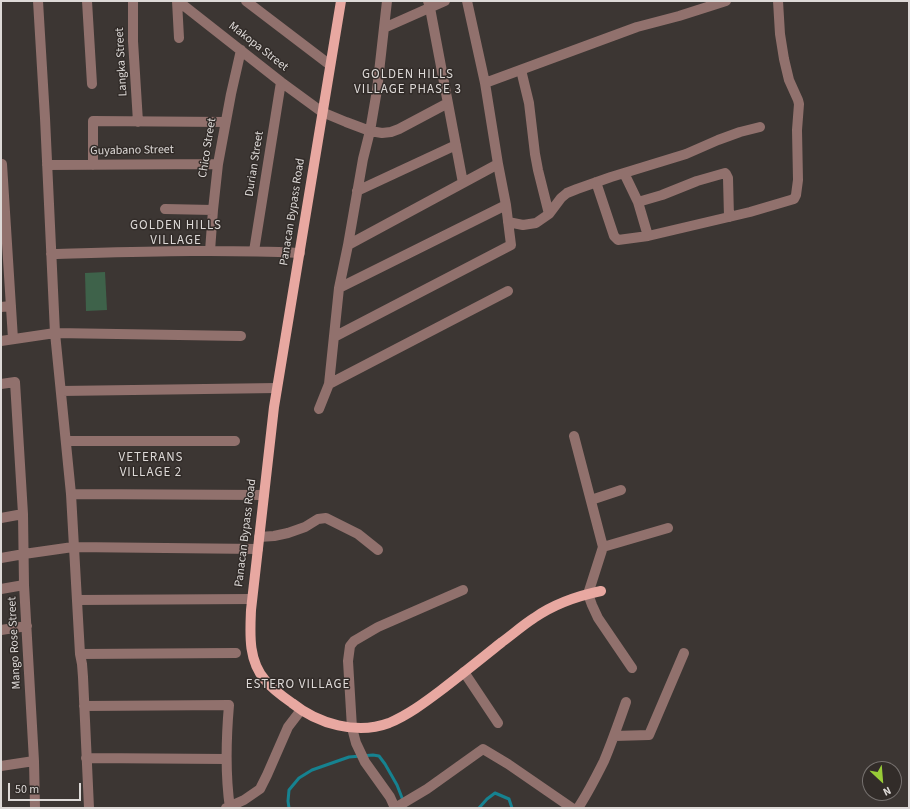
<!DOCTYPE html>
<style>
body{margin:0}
#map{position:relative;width:910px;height:809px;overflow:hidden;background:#3c3633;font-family:"Source Sans 3",sans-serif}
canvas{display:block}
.frame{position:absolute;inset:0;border:2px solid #ddd9d7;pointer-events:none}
.north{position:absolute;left:862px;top:761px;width:40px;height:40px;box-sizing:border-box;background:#322c29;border:1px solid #76716f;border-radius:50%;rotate:154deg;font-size:11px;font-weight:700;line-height:16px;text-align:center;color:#ddd9d7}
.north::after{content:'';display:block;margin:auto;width:14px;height:18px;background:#98cb37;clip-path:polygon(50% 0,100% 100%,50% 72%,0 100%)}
.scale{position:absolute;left:8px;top:783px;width:73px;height:18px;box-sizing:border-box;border:2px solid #ddd9d7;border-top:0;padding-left:5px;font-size:12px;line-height:14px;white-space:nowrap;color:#ddd9d7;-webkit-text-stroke:3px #322c29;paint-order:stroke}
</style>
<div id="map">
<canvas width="910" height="809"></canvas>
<div class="frame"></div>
<div class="north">N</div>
<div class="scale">50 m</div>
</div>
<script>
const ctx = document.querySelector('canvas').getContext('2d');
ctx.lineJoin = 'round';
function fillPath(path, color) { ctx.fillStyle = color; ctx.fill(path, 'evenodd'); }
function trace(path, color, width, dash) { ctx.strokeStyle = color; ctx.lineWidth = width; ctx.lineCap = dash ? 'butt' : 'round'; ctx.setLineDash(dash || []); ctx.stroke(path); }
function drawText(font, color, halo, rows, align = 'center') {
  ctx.font = font + ' "Source Sans 3",sans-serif'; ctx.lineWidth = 3; ctx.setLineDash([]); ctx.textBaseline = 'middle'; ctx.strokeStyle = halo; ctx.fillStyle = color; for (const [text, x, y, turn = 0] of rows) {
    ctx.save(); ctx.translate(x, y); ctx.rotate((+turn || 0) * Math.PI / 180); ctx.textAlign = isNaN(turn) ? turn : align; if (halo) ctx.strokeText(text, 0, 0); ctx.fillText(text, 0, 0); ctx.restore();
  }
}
fillPath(new Path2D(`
 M 105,272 L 107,310 L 86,311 L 85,273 Z`), '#3e624a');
trace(new Path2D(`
 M 289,808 L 288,801 L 289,790 L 299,778 L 312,770 L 349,757 L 373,755 L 379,756 L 385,764 L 397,785 L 406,808
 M 479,808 L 487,799 L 495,793 L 509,799 L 512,808`), '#168290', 3);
trace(new Path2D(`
 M 38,1 L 45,118 L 55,333 L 71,494 L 80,654 L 82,664 L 83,677 L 89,808
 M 87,1 L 92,84
 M 133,1 L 133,41 L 138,122
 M 177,1 L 179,38
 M 178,1 L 281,82 L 322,112 L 346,122 L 370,131 L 382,133 L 391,132 L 399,129 L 448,103
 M 246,1 L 330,65
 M 428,1 L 430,8 L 463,183
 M 384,28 L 445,1
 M 521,70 L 529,103 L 535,154 L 538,170 L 549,214
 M 485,83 L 637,27 L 679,16 L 726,1
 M 2,164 L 13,339
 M 47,165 L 218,164
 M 93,165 L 93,121 L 225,122
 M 624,173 L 638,202 L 648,236
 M 596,182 L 614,236 L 618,240 L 648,236 L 750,212 L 794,199 L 796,195 L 798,180 L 797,130 L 799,104 L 798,100 L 789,80 L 784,59 L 780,34 L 778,1
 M 357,191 L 456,145
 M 638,202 L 662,195 L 697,181 L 725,173 L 726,174 L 728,178 L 729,217
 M 165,209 L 213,210
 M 508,222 L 523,225 L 536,223 L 549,214 L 561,198 L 567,193 L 577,189 L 611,177 L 686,154 L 718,140 L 740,132 L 760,127
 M 348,245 L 498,164
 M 210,251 L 213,210 L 218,164 L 231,94 L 241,50
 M 254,251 L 281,82
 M 51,254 C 134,252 217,249 300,253
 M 339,288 L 506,205
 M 1,307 L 11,306
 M 334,337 L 511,245 L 506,205 L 498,164 L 485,83 L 467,1
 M 1,341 L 55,333 L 241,336
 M 1,384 L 15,382 L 23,514 L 24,585 L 34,761 L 35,808
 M 329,384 L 454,319 L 508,291
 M 61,391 L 277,388
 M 319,409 L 329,384 L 339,288 L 348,245 L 363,159 L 370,131 L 377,90 L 387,1
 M 574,436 L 603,547 L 588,594 L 592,605 L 598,618 L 632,668
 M 66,441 L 235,441
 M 71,494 L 264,495
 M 591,500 L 621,490
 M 1,518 L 23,514
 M 259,537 L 274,536 L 288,533 L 305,527 L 318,519 L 326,518 L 358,534 L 378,550
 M 603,547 L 668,528
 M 1,558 L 24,554 L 73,547 L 258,549
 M 1,589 L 24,585
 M 77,600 L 252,599
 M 1,630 L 27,626
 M 80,654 L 236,653
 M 464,672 L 498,723
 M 84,706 L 229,705 C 226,740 225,774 230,808
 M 614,736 L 649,735 L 684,653
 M 86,758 L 226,759
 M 1,766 L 34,761
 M 226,808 L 244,800 L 260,789 L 267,775 L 288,727 L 301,710
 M 395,808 L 390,797 L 365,762 L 356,743 L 352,728 L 348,661 L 350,646 L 354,641 L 378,627 L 463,590
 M 395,808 L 427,789 L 483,749 L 508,764 L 572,808
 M 578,808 C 588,793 596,777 604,761 C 612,742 619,722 626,702`), '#91716d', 10);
trace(new Path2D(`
 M 341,1 L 274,407 L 251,610 C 250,634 248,660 265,680 C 272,689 282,696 292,703 C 318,724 357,735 389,723 C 408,715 424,703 440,691 C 461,675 482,658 502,642 C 513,634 523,625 534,618 C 554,604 577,596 601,591`), '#e8a8a1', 10);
drawText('12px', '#ddd9d7', '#322c29', [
 ["Makopa Street",258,47,38],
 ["Langka Street",122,62,-93],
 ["Chico Street",208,148,-81],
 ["Guyabano Street",132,151,-1],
 ["Durian Street",255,164,-81],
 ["Panacan Bypass Road",293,212,-81],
 ["Panacan Bypass Road",246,533,-83],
 ["Mango Rose Street",15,643,-93]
]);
ctx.letterSpacing = '1px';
drawText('13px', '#ddd9d7', '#322c29', [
 ["GOLDEN HILLS",408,75],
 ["VILLAGE PHASE 3",408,90],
 ["GOLDEN HILLS",176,226],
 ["VILLAGE",176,241],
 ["VETERANS",151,458],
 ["VILLAGE 2",151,473],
 ["ESTERO VILLAGE",298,685]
]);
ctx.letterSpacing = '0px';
</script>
